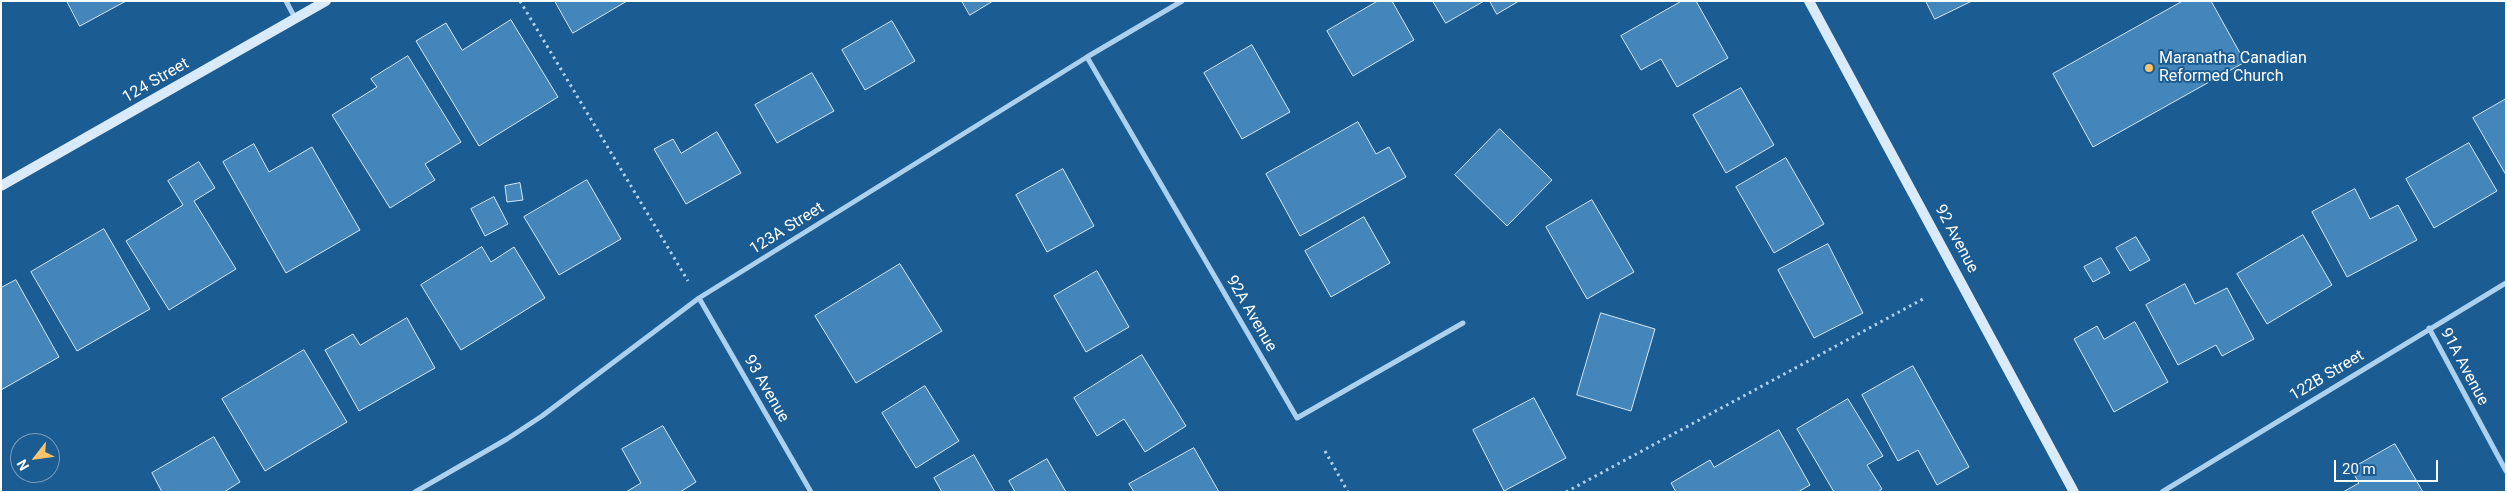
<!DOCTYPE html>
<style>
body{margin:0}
#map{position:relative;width:2507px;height:493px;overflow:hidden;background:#1b5c92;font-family:Roboto,sans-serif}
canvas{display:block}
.frame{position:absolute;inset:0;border:2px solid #fff;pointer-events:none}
.north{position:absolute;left:10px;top:433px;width:50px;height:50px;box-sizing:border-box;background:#1b5c92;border:1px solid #769dbe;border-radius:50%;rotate:240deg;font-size:14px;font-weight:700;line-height:20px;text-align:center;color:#fff}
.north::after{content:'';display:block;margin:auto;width:18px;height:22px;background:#ffc369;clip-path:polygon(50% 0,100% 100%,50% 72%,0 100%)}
.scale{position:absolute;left:2334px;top:460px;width:104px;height:22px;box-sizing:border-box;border:2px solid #fff;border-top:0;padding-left:6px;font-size:15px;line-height:18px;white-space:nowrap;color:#fff;-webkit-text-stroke:4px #1b5c92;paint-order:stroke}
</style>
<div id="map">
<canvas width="2507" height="493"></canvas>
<div class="frame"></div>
<div class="north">N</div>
<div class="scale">20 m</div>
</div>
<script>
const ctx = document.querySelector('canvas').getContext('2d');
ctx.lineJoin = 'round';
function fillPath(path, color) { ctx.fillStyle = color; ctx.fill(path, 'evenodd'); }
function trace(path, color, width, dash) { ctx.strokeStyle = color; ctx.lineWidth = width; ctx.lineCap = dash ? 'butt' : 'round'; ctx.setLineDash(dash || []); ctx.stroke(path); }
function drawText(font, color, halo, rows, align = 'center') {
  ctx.font = font + ' Roboto,sans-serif'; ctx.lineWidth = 4; ctx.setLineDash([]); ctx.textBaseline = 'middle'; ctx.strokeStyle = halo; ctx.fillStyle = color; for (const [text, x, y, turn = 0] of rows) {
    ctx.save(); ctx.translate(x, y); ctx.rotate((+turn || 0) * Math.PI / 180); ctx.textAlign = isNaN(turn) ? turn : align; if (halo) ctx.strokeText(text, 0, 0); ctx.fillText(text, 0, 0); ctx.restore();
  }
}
const building = new Path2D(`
 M 67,1 L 126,1 L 80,26 Z
 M 555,1 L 627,1 L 573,33 Z
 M 962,1 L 993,1 L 970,15 Z
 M 1378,1 L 1392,1 L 1414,40 L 1353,76 L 1327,31 Z
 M 1433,1 L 1484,1 L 1446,23 Z
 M 1490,1 L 1519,1 L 1497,14 Z
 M 1682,1 L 1696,1 L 1728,58 L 1677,87 L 1661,59 L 1641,70 L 1621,36 Z
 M 1926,1 L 1972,1 L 1935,19 Z
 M 2183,1 L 2211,1 L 2245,62 L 2093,147 L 2053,74 Z
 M 511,20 L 558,97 L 479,146 L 416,41 L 446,23 L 462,50 Z
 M 892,21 L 915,61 L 865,90 L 842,50 Z
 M 1252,45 L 1290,112 L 1242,139 L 1204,73 Z
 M 408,56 L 461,142 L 425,164 L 435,180 L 390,208 L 332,115 L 377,87 L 371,79 Z
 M 812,73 L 834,111 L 777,143 L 755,105 Z
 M 1741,88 L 1774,145 L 1726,173 L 1693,115 Z
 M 2506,99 L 2506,175 L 2473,118 Z
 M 1358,122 L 1376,154 L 1389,147 L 1406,177 L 1300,236 L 1266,174 Z
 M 1500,129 L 1552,180 L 1507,226 L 1455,175 Z
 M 717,132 L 741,173 L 686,204 L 654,149 L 673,139 L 681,153 Z
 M 2469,143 L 2497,191 L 2434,228 L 2406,179 Z
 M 254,144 L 269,172 L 312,147 L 360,230 L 286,273 L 223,162 Z
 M 1786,158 L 1824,224 L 1774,253 L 1736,187 Z
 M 199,162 L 215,188 L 194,201 L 236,269 L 169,310 L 126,241 L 183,205 L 168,181 Z
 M 1063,169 L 1094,226 L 1047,252 L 1016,195 Z
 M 587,180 L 621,239 L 559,275 L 524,217 Z
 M 520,183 L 523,200 L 507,202 L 505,186 Z
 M 2355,189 L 2370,219 L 2398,205 L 2417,240 L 2347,277 L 2312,212 Z
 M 494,197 L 508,224 L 485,236 L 471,209 Z
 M 1592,200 L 1634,272 L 1587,299 L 1546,227 Z
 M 1364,217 L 1390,263 L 1331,297 L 1305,251 Z
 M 104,229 L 150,309 L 77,351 L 31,272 Z
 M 2303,235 L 2332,285 L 2267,324 L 2237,274 Z
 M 2136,237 L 2150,260 L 2130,271 L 2116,248 Z
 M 1828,244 L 1863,313 L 1814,338 L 1778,270 Z
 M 482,247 L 491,262 L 514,247 L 545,298 L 461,350 L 421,285 Z
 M 2101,258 L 2110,273 L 2093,282 L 2084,267 Z
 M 900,264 L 942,331 L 856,383 L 815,316 Z
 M 1097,271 L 1129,327 L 1086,352 L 1054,296 Z
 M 16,280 L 59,357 L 1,390 L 1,288 Z
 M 2185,284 L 2195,304 L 2227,288 L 2254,339 L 2222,356 L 2216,345 L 2178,365 L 2146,305 Z
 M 1601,313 L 1655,329 L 1631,411 L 1577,395 Z
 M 407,318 L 435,368 L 359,411 L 325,350 L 353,334 L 360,345 Z
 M 2135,322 L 2168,382 L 2114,412 L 2074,339 L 2097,326 L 2104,339 Z
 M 304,350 L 347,422 L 265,471 L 222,399 Z
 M 1142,355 L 1186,426 L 1145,452 L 1124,419 L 1097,436 L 1074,398 Z
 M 1913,366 L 1969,467 L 1937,485 L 1918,450 L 1898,461 L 1862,395 Z
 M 925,386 L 959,441 L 916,468 L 882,413 Z
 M 1534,398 L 1566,458 L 1504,491 L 1473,430 Z
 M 1848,399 L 1883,456 L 1867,465 L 1882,489 L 1878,492 L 1834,492 L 1797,429 Z
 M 663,426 L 696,482 L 680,492 L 626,492 L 641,483 L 622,449 Z
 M 1779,430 L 1810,485 L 1798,492 L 1676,492 L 1671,483 L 1710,460 L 1714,467 Z
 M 214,437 L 240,482 L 224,492 L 162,492 L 152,473 Z
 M 2395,444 L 2423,492 L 2343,492 L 2359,483 L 2351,469 Z
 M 1194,448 L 1219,492 L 1134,492 L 1129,484 Z
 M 974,455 L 995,492 L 942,492 L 934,478 Z
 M 1047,459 L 1066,492 L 1015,492 L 1009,481 Z`);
fillPath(building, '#4486b9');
trace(building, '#d2e9fa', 1);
trace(new Path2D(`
 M 520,1 L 688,281
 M 1325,451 L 1348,492
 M 1566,492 L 1923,299`), '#acd1ef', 3, [2.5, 4]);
trace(new Path2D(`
 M 286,1 L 295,18
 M 1087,57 L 1297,418 L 1463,323
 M 699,298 L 811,492
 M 2429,328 L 2506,471
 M 415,492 L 507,439 L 542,416 L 699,298 L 1087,57 L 1182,1
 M 2162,492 L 2506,283`), '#acd1ef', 5);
trace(new Path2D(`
 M 1809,1 L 2074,492
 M 1,186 L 326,1`), '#d9ebfa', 10);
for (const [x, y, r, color] of [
 [2149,68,5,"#ffc369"]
]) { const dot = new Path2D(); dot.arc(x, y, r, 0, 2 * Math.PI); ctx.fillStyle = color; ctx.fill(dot); trace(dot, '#1b5c92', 2); }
drawText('16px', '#fff', '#1b5c92', [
 ["Maranatha Canadian",2159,59],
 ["Reformed Church",2159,77]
], 'left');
drawText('16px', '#fff', '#1b5c92', [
 ["124 Street",156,81,-30],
 ["123A Street",787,229,-32],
 ["92 Avenue",1956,239,62],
 ["92A Avenue",1251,314,60],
 ["91A Avenue",2464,367,62],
 ["122B Street",2327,376,-31],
 ["93 Avenue",766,389,60]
]);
</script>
